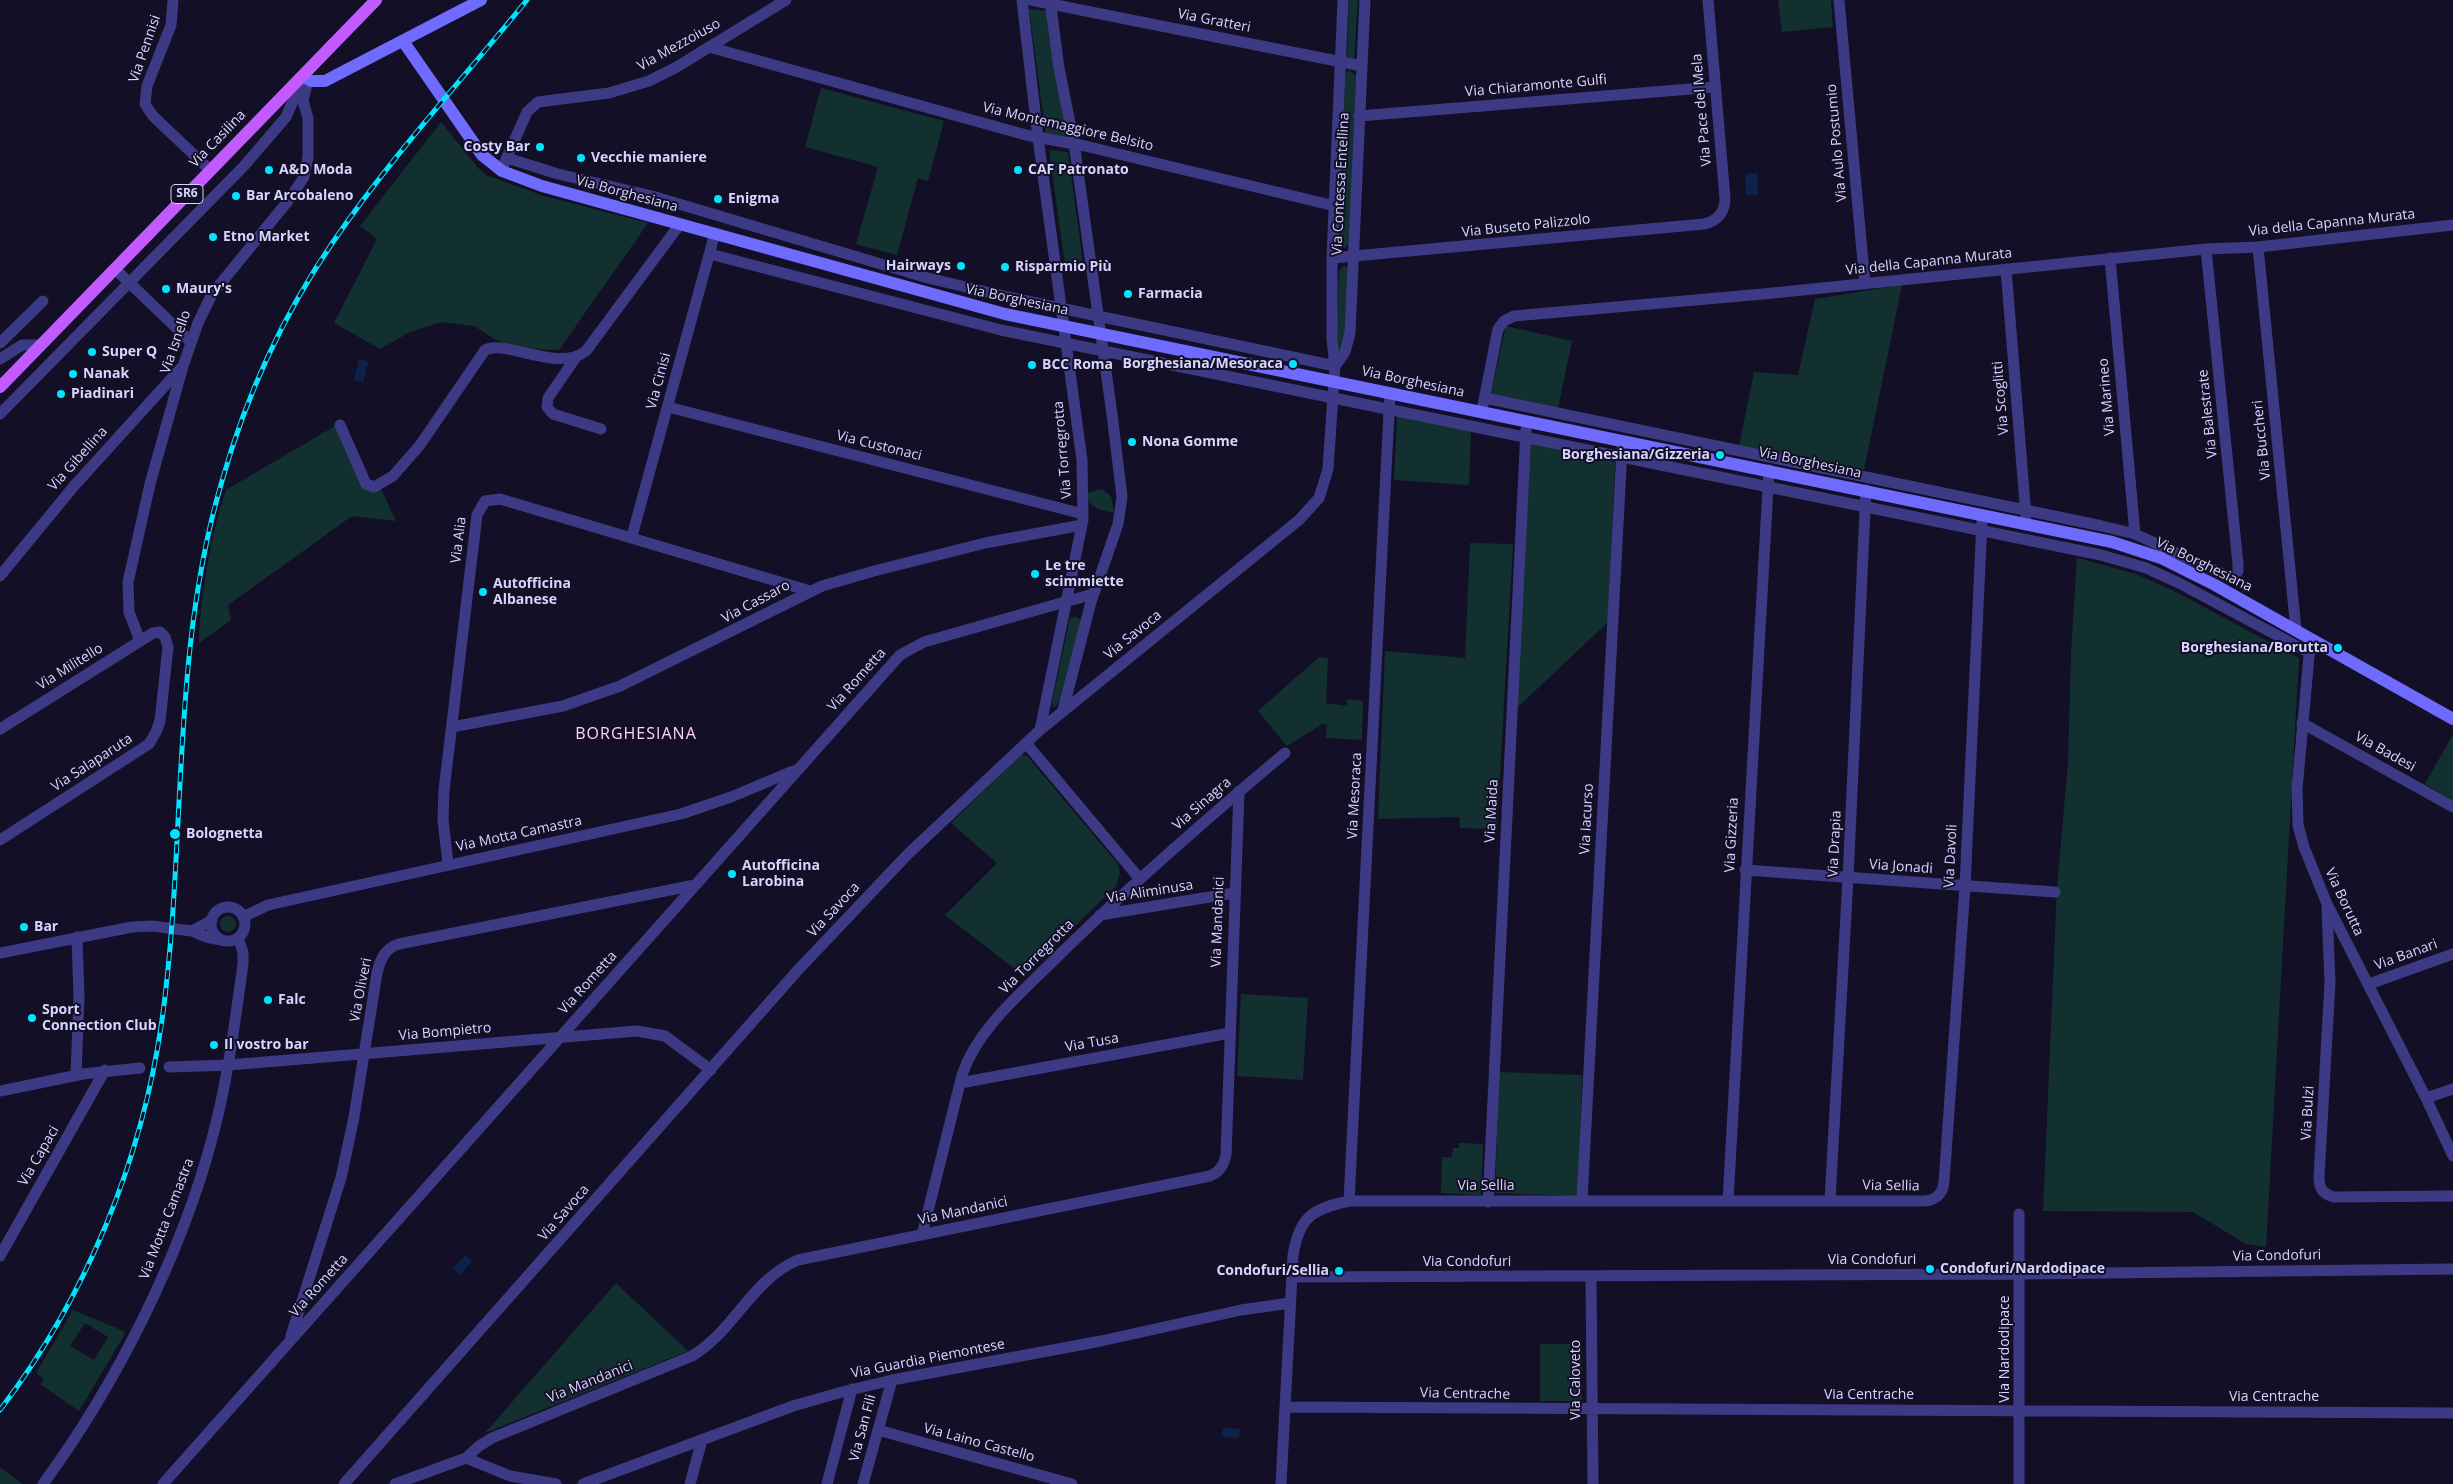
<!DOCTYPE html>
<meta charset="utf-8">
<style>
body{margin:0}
canvas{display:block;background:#130f26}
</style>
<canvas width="2453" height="1484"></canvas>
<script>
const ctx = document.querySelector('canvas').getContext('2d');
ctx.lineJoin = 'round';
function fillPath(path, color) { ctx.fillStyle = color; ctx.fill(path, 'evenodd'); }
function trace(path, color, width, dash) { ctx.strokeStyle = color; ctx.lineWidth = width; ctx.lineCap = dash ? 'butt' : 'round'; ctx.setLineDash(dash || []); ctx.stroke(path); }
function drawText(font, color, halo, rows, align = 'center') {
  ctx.font = font + ' "Open Sans",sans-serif'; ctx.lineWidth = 4; ctx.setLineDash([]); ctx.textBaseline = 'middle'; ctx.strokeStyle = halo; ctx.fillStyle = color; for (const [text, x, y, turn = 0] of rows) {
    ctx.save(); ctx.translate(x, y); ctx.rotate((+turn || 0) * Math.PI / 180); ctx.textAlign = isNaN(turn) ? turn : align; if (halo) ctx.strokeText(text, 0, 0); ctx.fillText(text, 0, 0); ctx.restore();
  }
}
fillPath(new Path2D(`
 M 1349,0 L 1358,0 L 1354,60 L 1347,58 L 1347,55 Z
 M 1778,0 L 1831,0 L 1833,27 L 1782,32 Z
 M 1029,9 L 1049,11 L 1068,139 L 1046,136 Z
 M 1349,70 L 1356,76 L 1349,244 L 1345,248 L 1341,246 L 1339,239 L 1345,75 Z
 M 821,88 L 944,121 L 928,181 L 918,178 L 897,255 L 856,244 L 878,167 L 805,147 Z
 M 441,122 L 479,169 L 488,176 L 544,196 L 648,223 L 559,350 L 519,349 L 496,340 L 474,326 L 441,322 L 410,332 L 380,349 L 334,323 L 377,239 L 360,226 Z
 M 1049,150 L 1068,152 L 1084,270 L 1076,271 L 1075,264 L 1065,265 Z
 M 1344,265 L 1348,269 L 1345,345 L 1340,350 L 1336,346 L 1339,271 Z
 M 1902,285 L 1864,470 L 1739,446 L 1754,372 L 1798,375 L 1815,299 Z
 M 1506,326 L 1572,341 L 1558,408 L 1491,394 Z
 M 1397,416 L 1471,431 L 1469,485 L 1394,480 Z
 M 335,426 L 365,488 L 381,489 L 396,521 L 352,516 L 228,605 L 231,620 L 199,643 C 200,598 211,533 226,490 Z
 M 1529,442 L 1615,462 L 1608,622 L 1517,708 Z
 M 1102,489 L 1111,496 L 1114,513 L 1098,509 L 1089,503 L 1087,493 Z
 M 1470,543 L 1513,544 L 1497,829 L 1460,828 L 1459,817 L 1378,819 L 1385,651 L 1465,658 Z
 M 2077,558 L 2136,574 L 2176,592 L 2299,658 L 2266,1247 L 2246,1244 L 2193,1212 L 2043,1211 L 2057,887 L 2068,763 L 2071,655 Z
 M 1070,618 L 1076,617 L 1082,620 L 1061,699 L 1054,708 L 1052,702 Z
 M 1319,657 L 1328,658 L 1326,703 L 1347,706 L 1347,699 L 1363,701 L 1362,740 L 1326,738 L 1327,724 L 1322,724 L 1287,746 L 1258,711 Z
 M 2453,734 L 2453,801 L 2425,784 Z
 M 1021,755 L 1027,756 L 1118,864 L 1120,873 L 1116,886 L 1024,976 L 945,915 L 997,863 L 951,823 Z
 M220 924a8 8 0 1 1 16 0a8 8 0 1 1-16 0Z
 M 1241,994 L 1308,998 L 1303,1080 L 1237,1076 Z
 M 1499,1072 L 1582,1075 L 1578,1196 L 1495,1193 Z
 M 1459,1143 L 1483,1144 L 1481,1195 L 1441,1193 L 1442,1157 L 1452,1157 L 1453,1148 L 1459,1148 Z
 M 616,1283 L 688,1351 L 485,1433 Z
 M 73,1310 L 126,1332 L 79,1411 L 40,1384 L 44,1379 L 36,1373 ZM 85,1323 L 108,1337 L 94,1360 L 70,1346 Z
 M 1540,1344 L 1582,1344 L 1582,1401 L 1540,1401 Z
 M 0,1467 L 22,1484 L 0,1484 Z`), '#12302f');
fillPath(new Path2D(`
 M 1757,173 L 1758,195 L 1746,195 L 1745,174 Z
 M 359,359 L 368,362 L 363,382 L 354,380 Z
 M 465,1255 L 472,1261 L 460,1275 L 453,1269 Z
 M 1223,1428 L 1240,1429 L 1239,1438 L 1222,1437 Z`), '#0c2248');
trace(new Path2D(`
 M 173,0 L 171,25 L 147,86 L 145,104 L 153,116 L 210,170
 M 1022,0 L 1038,138 L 1082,460 L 1083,520 L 1040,730
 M 1031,0 L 1362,66
 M 1050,0 L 1059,68 L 1074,143 L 1112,414 L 1122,497 L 1118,524 L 1091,602 L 1063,710
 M 1839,0 L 1865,284
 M 709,47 L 1026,135 L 1085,146 L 1335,206
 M 1359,116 L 1715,87
 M 507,158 L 558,174 L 652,196 L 928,278 L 1008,297 L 1335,366
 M 504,164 L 527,112 L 538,102 L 609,93 L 649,81 L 675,68 L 786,0
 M 2258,247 L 2296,630
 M 710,254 L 1001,330 L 2101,555 L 2146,568 L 2179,583 L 2310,653
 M 1332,258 L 1704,224 C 1718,221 1725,212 1725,198 L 1708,0
 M 2110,258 L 2135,534
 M 115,269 L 191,342
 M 2006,269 L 2026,516
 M 0,343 L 43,301
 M 576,357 L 548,398 L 547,407 L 553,414 L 601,429
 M 0,359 L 22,345 L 41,345
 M 1335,366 L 1345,352 L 1350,333 L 1365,0
 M 1485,398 L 2102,526 L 2135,534 L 2227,576 L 2233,577 L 2238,571 L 2238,564 L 2206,249
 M 1483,405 L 1498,329 L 1504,321 L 1514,316 L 1763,294 L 2206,249 L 2258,247 L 2453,225
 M 668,407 L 1083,514
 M 0,414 L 244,166 L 286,117 L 293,101 L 305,84
 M 340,425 L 366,484 L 374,487 L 393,476 L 420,445 L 485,350 C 505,339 558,373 586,351 L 680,224
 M 632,536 L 715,233
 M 0,576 L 74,486 L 181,368
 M 140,641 L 129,612 L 128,582 L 150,484 L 183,366 L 198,323 L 212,294 L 288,201 L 304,177 L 308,157 L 308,118 L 303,101 L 308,80
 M 2310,645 L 2297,789 L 2298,825 L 2304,847 L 2327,904 L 2426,1098 L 2453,1156
 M 2302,723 L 2453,807
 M 452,727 L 563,706 L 620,686 L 822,586 L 874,571 L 985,543 L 1082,525
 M 0,729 L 153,633 L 160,632 L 165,637 L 168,647 L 160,721 L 156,732 L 149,744 L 0,840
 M 1026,743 L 1139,878
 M 448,863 L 443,820 L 444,790 L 477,515 L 485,501 L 500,499 L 810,591
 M 1745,870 L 2055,892
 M211 924a17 17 0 1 1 34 0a17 17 0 1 1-34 0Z
 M 2327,909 L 2330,982 L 2319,1177 C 2319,1189 2323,1194 2334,1197 L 2453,1196
 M 1100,915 L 1234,893
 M 243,917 L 268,905 L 681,814 L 731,797 L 793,771
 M 212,920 L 192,931 L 206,937 L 221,940
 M 0,953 L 132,927 L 152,926 L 192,931
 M 2369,984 L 2453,954
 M 169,1067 L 229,1065 L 637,1031 L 665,1036 L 711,1070
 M 76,1075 L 79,997 L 77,937
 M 960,1083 L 1230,1033
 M 0,1091 L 83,1074 L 140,1068
 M 2426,1098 L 2453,1089
 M 1582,1200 L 1622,449
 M 1830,1200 L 1848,878 L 1866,490
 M 1349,1201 L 1390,393
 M 1728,1201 L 1769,470
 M 1488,1202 L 1526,430
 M 2019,1214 L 2019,1484
 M 922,1235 L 962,1075 C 977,1030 1018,996 1051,963 C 1126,889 1204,821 1285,753
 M 0,1256 L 105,1070
 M 1292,1277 L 2020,1274 L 2453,1269
 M 1591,1277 L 1593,1484
 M 291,1336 L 341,1178 L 354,1117 L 377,973 C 380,960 385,948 399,944 L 695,885
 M 1286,1407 L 2453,1413
 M 878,1430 L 1072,1484
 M 466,1458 L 510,1476 L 556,1484
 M 43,1484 C 116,1385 182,1254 213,1135 C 228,1079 235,1021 243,964 L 243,952 L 238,938
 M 163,1484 L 900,655 L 924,642 L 1093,594
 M 344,1484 L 798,970 L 908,854 L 1040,730 L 1299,520 L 1319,498 L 1328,469 L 1335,366 L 1332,339 L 1332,258 L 1343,0
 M 395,1484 L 466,1458 L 479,1446 L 492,1438 L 692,1356 C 734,1331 752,1279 798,1260 L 1210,1176 C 1220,1172 1224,1165 1226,1155 L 1239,791
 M 583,1484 L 793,1406 L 842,1392 L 892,1380 L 1101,1341 L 1241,1310 L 1290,1303
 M 690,1484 L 702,1440
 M 827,1484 L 852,1389
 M 863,1484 L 892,1380
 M 1281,1484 L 1293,1256 C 1299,1217 1312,1209 1349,1201 L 1925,1201 C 1936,1200 1943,1193 1944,1182 L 1965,886 L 1982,522`), '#3d3a85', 11);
trace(new Path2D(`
 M 403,41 L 482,155 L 502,171 L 542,186 L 1005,314 L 2112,542 L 2161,558 L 2215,585 L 2453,719
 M 303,76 L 311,81 L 325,81 L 481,0`), '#6f6bff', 12);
trace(new Path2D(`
 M 0,387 L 376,0`), '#c25bff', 12);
const rail = new Path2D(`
 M 0,1410 C 86,1297 142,1161 162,1020 C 187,840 170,656 222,481 C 246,396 283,315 333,242 C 391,157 462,80 527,0`);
trace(rail, '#00e5ff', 5);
trace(rail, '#130f26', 3, [9]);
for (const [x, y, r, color] of [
 [540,147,5,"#00e5ff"],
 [581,158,5,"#00e5ff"],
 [269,170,5,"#00e5ff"],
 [1018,170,5,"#00e5ff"],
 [236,196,5,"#00e5ff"],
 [718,199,5,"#00e5ff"],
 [213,237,5,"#00e5ff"],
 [961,266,5,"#00e5ff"],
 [1005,267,5,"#00e5ff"],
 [166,289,5,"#00e5ff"],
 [1128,294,5,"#00e5ff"],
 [92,352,5,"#00e5ff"],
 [1293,364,5,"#00e5ff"],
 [1032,365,5,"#00e5ff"],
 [73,374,5,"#00e5ff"],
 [61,394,5,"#00e5ff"],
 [1132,442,5,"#00e5ff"],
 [1720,455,5,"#00e5ff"],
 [1035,574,5,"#00e5ff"],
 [483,592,5,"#00e5ff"],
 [2338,648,5,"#00e5ff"],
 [175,834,6,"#00e5ff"],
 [732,874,5,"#00e5ff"],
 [24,927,5,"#00e5ff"],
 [268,1000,5,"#00e5ff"],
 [32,1018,5,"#00e5ff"],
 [214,1045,5,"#00e5ff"],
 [1930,1269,5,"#00e5ff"],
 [1339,1271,5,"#00e5ff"]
]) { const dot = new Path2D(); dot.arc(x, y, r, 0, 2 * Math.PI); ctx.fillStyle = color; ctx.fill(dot); trace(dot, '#130f26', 2); }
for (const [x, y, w] of [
 [187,194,32]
]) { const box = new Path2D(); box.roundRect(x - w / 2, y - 9.5, w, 19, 4); ctx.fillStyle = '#130f26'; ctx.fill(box); trace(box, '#d9d4ff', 1); }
drawText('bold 12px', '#d9d4ff', null, [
 ["SR6",187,194]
]);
drawText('14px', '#d9d4ff', '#130f26', [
 ["Via Gratteri",1214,21,11],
 ["Via Mezzoiuso",679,45,-29],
 ["Via Pennisi",145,49,-71],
 ["Via Chiaramonte Gulfi",1536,86,-5],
 ["Via Pace del Mela",1702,110,-95],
 ["Via Montemaggiore Belsito",1068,127,13],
 ["Via Casilina",218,139,-46],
 ["Via Aulo Postumio",1837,143,-95],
 ["Via Contessa Entellina",1341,184,-87],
 ["Via Borghesiana",627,194,15],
 ["Via della Capanna Murata",2332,223,-6],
 ["Via Buseto Palizzolo",1526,226,-6],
 ["Via della Capanna Murata",1929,262,-6],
 ["Via Borghesiana",1017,300,12],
 ["Via Isnello",176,342,-71],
 ["Via Cinisi",659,381,-75],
 ["Via Borghesiana",1413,382,12],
 ["Via Marineo",2107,397,-95],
 ["Via Scoglitti",2001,398,-95],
 ["Via Balestrate",2208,414,-96],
 ["Via Buccheri",2262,440,-96],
 ["Via Custonaci",879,446,14],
 ["Via Torregrotta",1063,450,-95],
 ["Via Gibellina",78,459,-48],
 ["Via Borghesiana",1810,463,12],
 ["Via Alia",459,540,-83],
 ["Via Borghesiana",2204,565,26],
 ["Via Cassaro",756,602,-28],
 ["Via Savoca",1133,635,-39],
 ["Via Militello",70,667,-32],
 ["Via Rometta",857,680,-48],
 ["Via Badesi",2385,752,29],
 ["Via Salaparuta",92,763,-33],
 ["Via Mesoraca",1355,796,-87],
 ["Via Sinagra",1202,804,-41],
 ["Via Maida",1492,811,-87],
 ["Via Iacurso",1587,819,-87],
 ["Via Motta Camastra",519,834,-12],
 ["Via Gizzeria",1732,835,-87],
 ["Via Drapia",1835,844,-87],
 ["Via Davoli",1951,856,-87],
 ["Via Jonadi",1901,867,4],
 ["Via Aliminusa",1150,892,-9],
 ["Via Borutta",2344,902,65],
 ["Via Savoca",834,910,-47],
 ["Via Mandanici",1218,922,-88],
 ["Via Banari",2406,955,-20],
 ["Via Torregrotta",1037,957,-45],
 ["Via Rometta",588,983,-48],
 ["Via Oliveri",361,990,-79],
 ["Via Bompietro",445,1032,-5],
 ["Via Tusa",1092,1043,-10],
 ["Via Bulzi",2308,1113,-87],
 ["Via Capaci",39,1156,-60],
 ["Via Sellia",1486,1186],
 ["Via Sellia",1891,1186,1],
 ["Via Mandanici",963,1211,-12],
 ["Via Savoca",564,1213,-49],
 ["Via Motta Camastra",167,1219,-69],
 ["Via Condofuri",2277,1256,-1],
 ["Via Condofuri",1872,1260],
 ["Via Condofuri",1467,1262],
 ["Via Rometta",319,1286,-48],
 ["Via Nardodipace",2005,1349,-90],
 ["Via Guardia Piemontese",928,1359,-11],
 ["Via Caloveto",1576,1380,-90],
 ["Via Mandanici",590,1382,-22],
 ["Via Centrache",1465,1394,1],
 ["Via Centrache",1869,1395],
 ["Via Centrache",2274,1397],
 ["Via San Fili",863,1428,-75],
 ["Via Laino Castello",979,1443,15]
]);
drawText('bold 14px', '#d9d4ff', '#130f26', [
 ["Costy Bar",530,147,"right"],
 ["Vecchie maniere",591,158],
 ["A&D Moda",279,170],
 ["CAF Patronato",1028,170],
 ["Bar Arcobaleno",246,196],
 ["Enigma",728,199],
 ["Etno Market",223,237],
 ["Hairways",951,266,"right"],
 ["Risparmio Più",1015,267],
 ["Maury's",176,289],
 ["Farmacia",1138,294],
 ["Super Q",102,352],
 ["Borghesiana/Mesoraca",1283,364,"right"],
 ["BCC Roma",1042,365],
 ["Nanak",83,374],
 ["Piadinari",71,394],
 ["Nona Gomme",1142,442],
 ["Borghesiana/Gizzeria",1710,455,"right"],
 ["Le tre",1045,566],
 ["scimmiette",1045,582],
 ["Autofficina",493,584],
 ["Albanese",493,600],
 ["Borghesiana/Borutta",2328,648,"right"],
 ["Bolognetta",186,834],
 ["Autofficina",742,866],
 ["Larobina",742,882],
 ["Bar",34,927],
 ["Falc",278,1000],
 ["Sport",42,1010],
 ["Connection Club",42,1026],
 ["Il vostro bar",224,1045],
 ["Condofuri/Nardodipace",1940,1269],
 ["Condofuri/Sellia",1329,1271,"right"]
], 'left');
ctx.letterSpacing = '1px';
drawText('16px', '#ffd6f0', '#130f26', [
 ["BORGHESIANA",636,734]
]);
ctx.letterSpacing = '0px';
</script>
